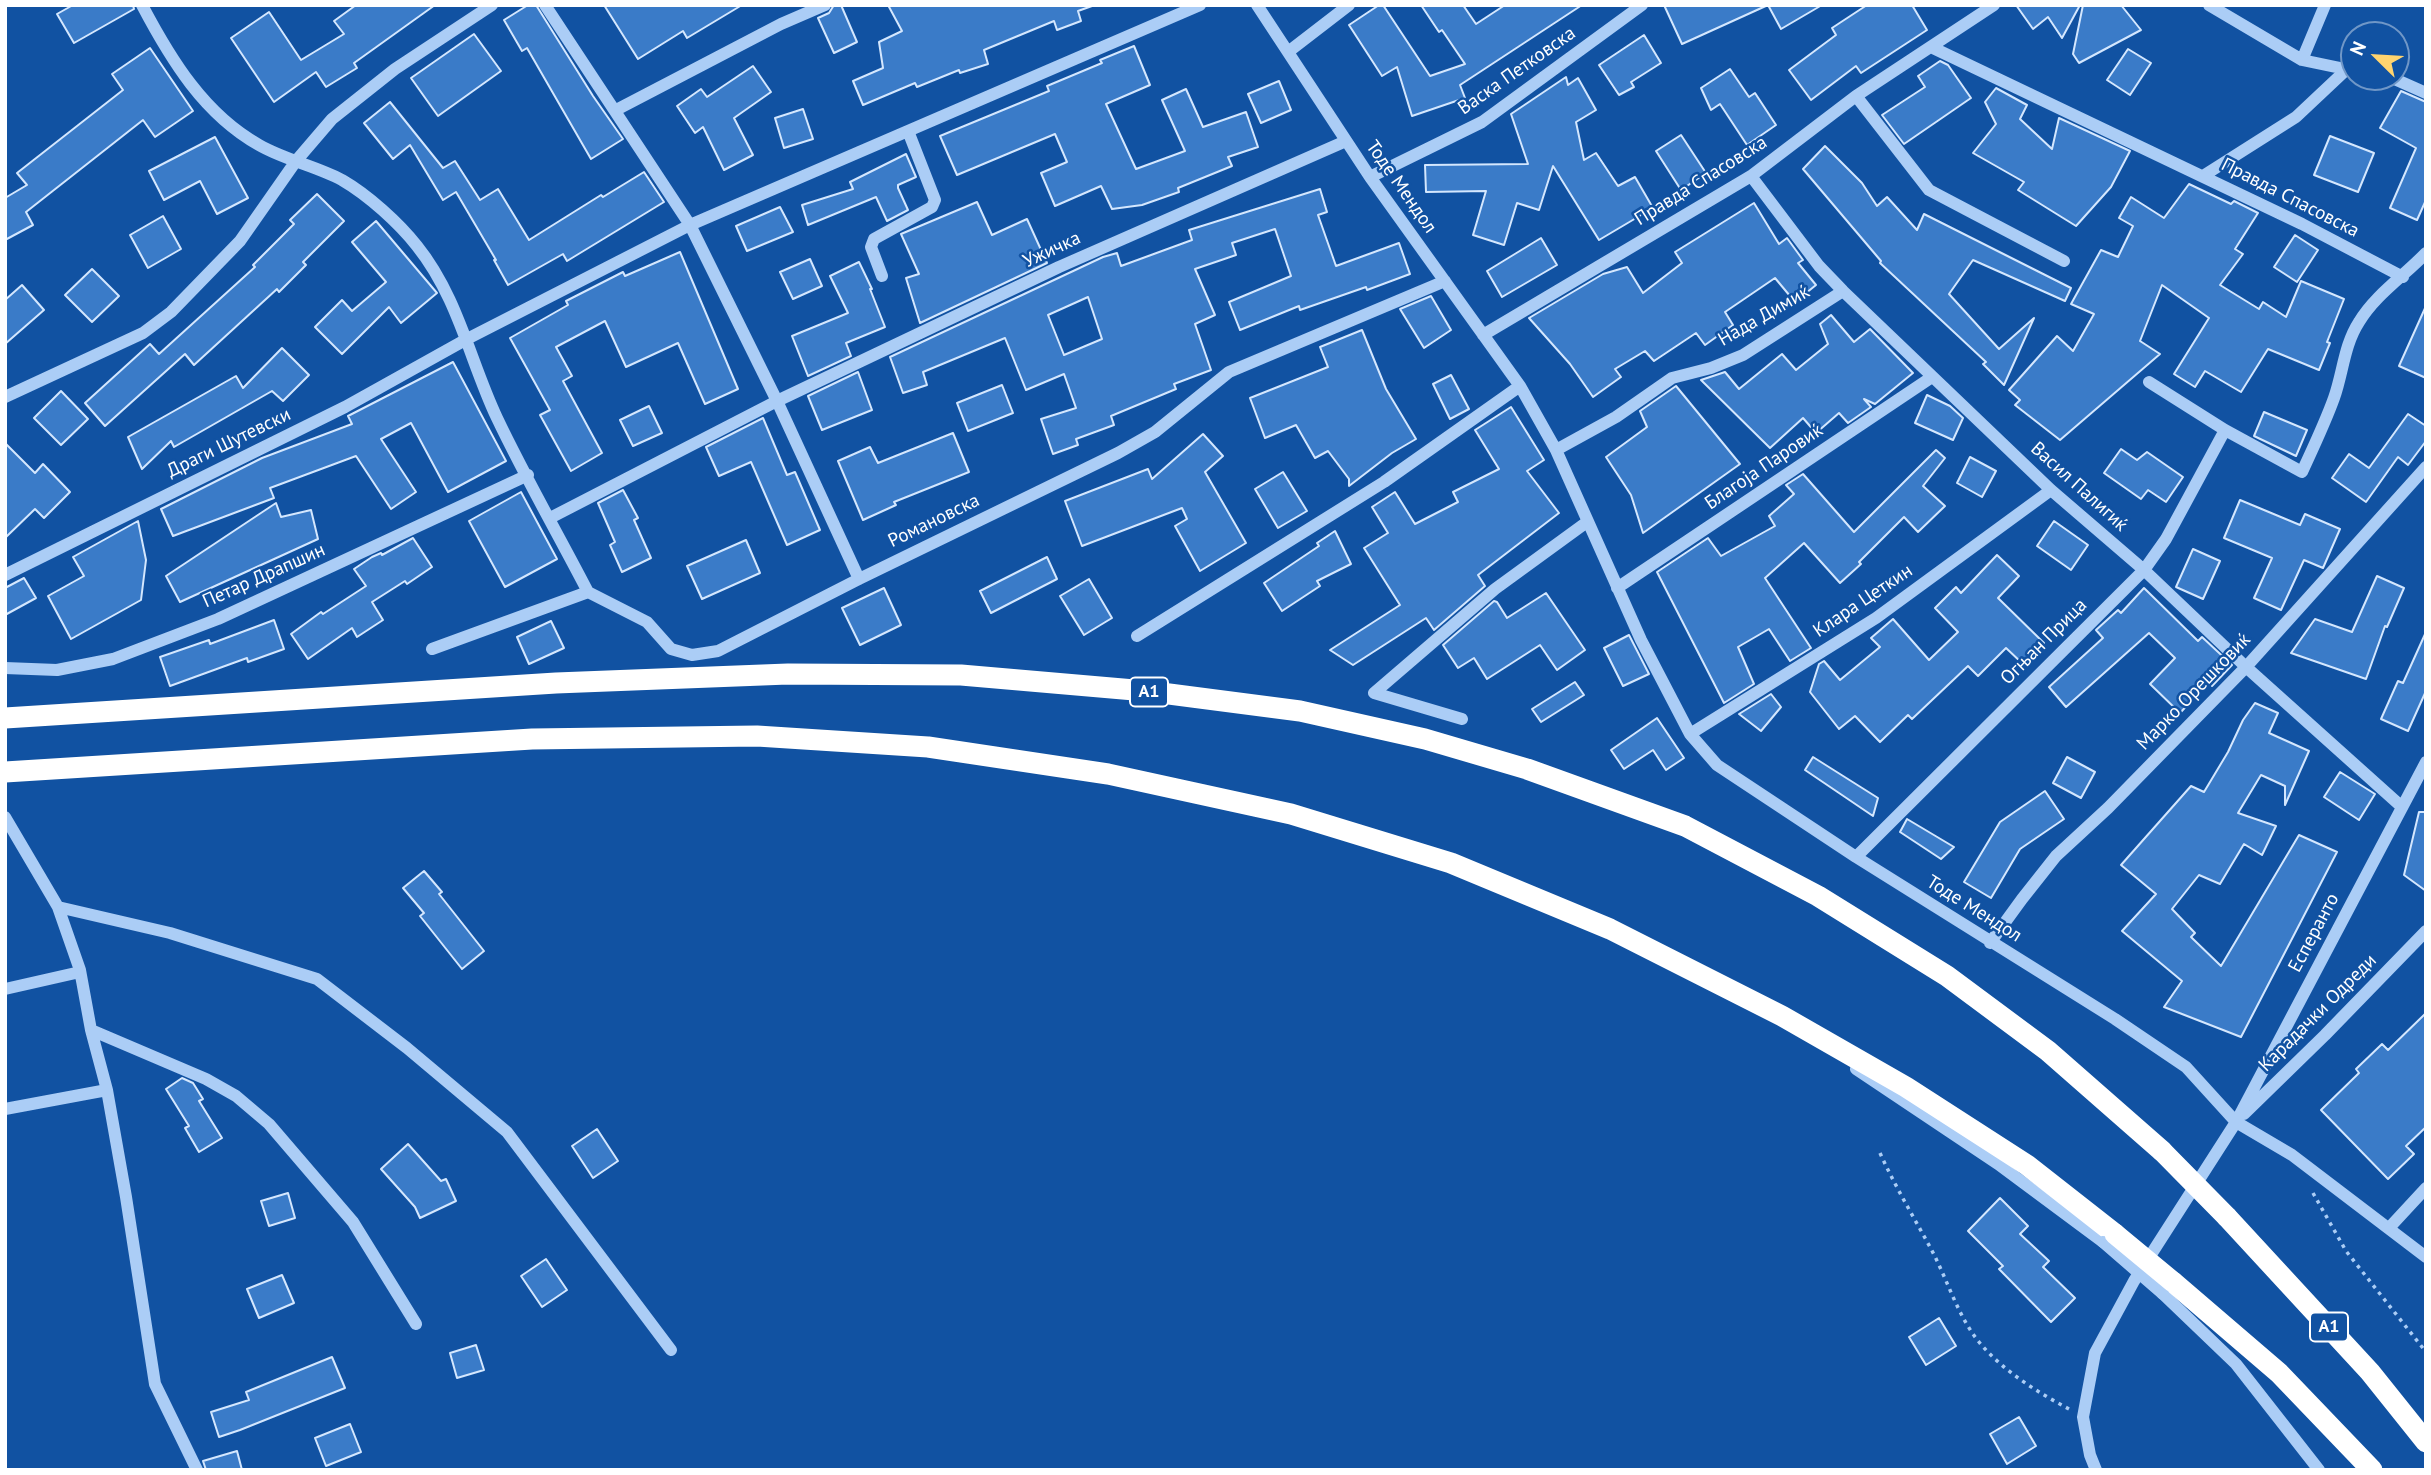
<!DOCTYPE html>
<meta charset="utf-8">
<style>
body{margin:0}
#map{position:relative;width:2431px;height:1475px;overflow:hidden;background:#1152a2;font-family:"PT Sans",sans-serif}
canvas{display:block}
.frame{position:absolute;inset:0;border:7px solid #fff;pointer-events:none}
.north{position:absolute;left:2340px;top:21px;width:70px;height:70px;box-sizing:border-box;background:#1152a2;border:2px solid #7097c7;border-radius:50%;rotate:294deg;font-size:19px;font-weight:700;line-height:28px;text-align:center;color:#fff}
.north::after{content:'';display:block;margin:auto;width:24px;height:32px;background:#ffd46f;clip-path:polygon(50% 0,100% 100%,50% 72%,0 100%)}
</style>
<div id="map">
<canvas width="2431" height="1475"></canvas>
<div class="frame"></div>
<div class="north">N</div>
</div>
<script>
const ctx = document.querySelector('canvas').getContext('2d');
ctx.lineJoin = 'round';
function fillPath(path, color) { ctx.fillStyle = color; ctx.fill(path, 'evenodd'); }
function trace(path, color, width, dash) { ctx.strokeStyle = color; ctx.lineWidth = width; ctx.lineCap = dash ? 'butt' : 'round'; ctx.setLineDash(dash || []); ctx.stroke(path); }
function drawText(font, color, halo, rows, align = 'center') {
  ctx.font = font + ' "PT Sans",sans-serif'; ctx.lineWidth = 5; ctx.setLineDash([]); ctx.textBaseline = 'middle'; ctx.strokeStyle = halo; ctx.fillStyle = color; for (const [text, x, y, turn = 0] of rows) {
    ctx.save(); ctx.translate(x, y); ctx.rotate((+turn || 0) * Math.PI / 180); ctx.textAlign = isNaN(turn) ? turn : align; if (halo) ctx.strokeText(text, 0, 0); ctx.fillText(text, 0, 0); ctx.restore();
  }
}
const building = new Path2D(`
 M 73,5 L 133,5 L 134,9 L 74,43 L 57,14 Z
 M 356,5 L 435,5 L 354,63 L 357,68 L 326,87 L 316,72 L 274,102 L 231,38 L 269,12 L 301,60 L 344,34 L 334,21 Z
 M 528,5 L 536,5 L 593,96 L 623,139 L 591,159 L 527,48 L 522,51 L 504,20 Z
 M 604,5 L 742,5 L 687,38 L 683,31 L 638,59 Z
 M 834,5 L 841,5 L 857,42 L 834,53 L 818,18 L 829,13 Z
 M 888,5 L 1092,5 L 1092,6 L 1078,11 L 1081,21 L 1057,30 L 1054,21 L 984,50 L 988,64 L 960,73 L 959,70 L 917,87 L 915,83 L 863,105 L 853,81 L 883,68 L 879,42 L 902,31 Z
 M 1379,5 L 1383,5 L 1430,76 L 1465,64 L 1442,30 L 1439,32 L 1421,5 L 1463,5 L 1476,24 L 1505,5 L 1582,5 L 1460,85 L 1465,98 L 1412,116 L 1397,67 L 1382,76 L 1349,25 Z
 M 1664,5 L 1768,5 L 1682,44 Z
 M 1768,5 L 1822,5 L 1781,29 Z
 M 1867,5 L 1912,5 L 1927,30 L 1861,73 L 1856,66 L 1811,100 L 1789,70 L 1836,35 L 1832,28 Z
 M 2016,5 L 2080,5 L 2062,38 L 2048,17 L 2033,29 Z
 M 2083,5 L 2121,5 L 2141,30 L 2079,63 L 2073,54 Z
 M 474,34 L 501,71 L 438,116 L 411,78 Z
 M 1644,35 L 1661,63 L 1631,82 L 1634,87 L 1619,95 L 1599,65 Z
 M 1134,46 L 1150,85 L 1106,104 L 1136,169 L 1185,151 L 1162,100 L 1186,89 L 1203,127 L 1246,112 L 1258,147 L 1228,157 L 1232,166 L 1178,188 L 1179,192 L 1142,205 L 1112,209 L 1101,186 L 1055,206 L 1041,173 L 1067,162 L 1055,134 L 957,175 L 940,136 L 1049,91 L 1047,86 L 1102,63 L 1100,60 Z
 M 150,48 L 193,111 L 155,137 L 143,120 L 26,212 L 33,225 L 5,240 L 5,198 L 27,185 L 17,173 L 123,90 L 112,74 Z
 M 2128,49 L 2151,63 L 2130,95 L 2107,80 Z
 M 1940,61 L 1948,65 L 1971,98 L 1904,144 L 1882,115 L 1925,87 L 1918,76 Z
 M 753,66 L 771,92 L 734,118 L 753,155 L 724,170 L 703,127 L 695,133 L 677,106 L 701,89 L 707,97 Z
 M 1730,69 L 1749,97 L 1755,93 L 1776,125 L 1747,145 L 1720,104 L 1711,110 L 1701,88 Z
 M 1566,77 L 1568,85 L 1578,78 L 1596,110 L 1576,122 L 1584,160 L 1596,153 L 1618,186 L 1635,177 L 1653,208 L 1599,240 L 1553,166 L 1539,210 L 1517,203 L 1504,245 L 1473,235 L 1486,191 L 1426,192 L 1425,165 L 1528,164 L 1511,114 Z
 M 1279,81 L 1291,110 L 1261,123 L 1248,94 Z
 M 1996,88 L 2027,105 L 2020,119 L 2052,149 L 2059,118 L 2130,151 L 2111,187 L 2076,226 L 2018,190 L 2024,182 L 1973,153 L 1996,124 L 1985,102 Z
 M 2401,91 L 2426,102 L 2426,200 L 2417,220 L 2390,208 L 2416,148 L 2380,128 Z
 M 390,102 L 443,168 L 455,161 L 480,200 L 498,189 L 529,240 L 601,195 L 603,197 L 644,172 L 664,202 L 567,261 L 563,254 L 508,285 L 494,260 L 496,260 L 456,192 L 443,200 L 410,145 L 393,159 L 364,123 Z
 M 803,109 L 813,139 L 784,148 L 775,118 Z
 M 1681,135 L 1706,173 L 1681,190 L 1656,151 Z
 M 2330,136 L 2374,153 L 2358,192 L 2314,175 Z
 M 215,137 L 248,198 L 217,214 L 200,181 L 164,200 L 149,171 Z
 M 1825,146 L 1862,183 L 1877,206 L 1887,197 L 1917,230 L 1924,214 L 2071,288 L 2065,301 L 1973,260 L 1949,294 L 1999,349 L 2034,318 L 2004,385 L 1983,364 L 1986,362 L 1880,263 L 1881,261 L 1803,169 Z
 M 906,154 L 916,177 L 898,185 L 898,188 L 908,210 L 887,221 L 876,197 L 808,225 L 802,205 L 853,189 L 850,182 Z
 M 2189,184 L 2231,204 L 2234,201 L 2258,213 L 2235,249 L 2243,254 L 2220,285 L 2259,309 L 2263,302 L 2286,317 L 2301,281 L 2344,299 L 2327,342 L 2330,343 L 2319,370 L 2268,349 L 2241,392 L 2205,371 L 2195,387 L 2174,374 L 2209,318 L 2162,285 L 2140,341 L 2160,354 L 2060,440 L 2015,405 L 2020,400 L 2009,390 L 2057,336 L 2073,351 L 2094,314 L 2071,304 L 2101,250 L 2118,257 L 2133,226 L 2119,218 L 2131,197 L 2164,218 Z
 M 1320,189 L 1327,212 L 1318,215 L 1336,266 L 1399,243 L 1410,274 L 1367,290 L 1366,287 L 1300,310 L 1299,306 L 1240,330 L 1229,302 L 1291,276 L 1275,229 L 1232,243 L 1236,255 L 1195,269 L 1215,315 L 1195,324 L 1211,370 L 1174,384 L 1176,389 L 1111,416 L 1114,425 L 1076,439 L 1078,445 L 1053,454 L 1041,419 L 1076,408 L 1064,374 L 1026,390 L 1005,338 L 923,372 L 927,385 L 903,393 L 890,357 L 1103,257 L 1117,253 L 1121,266 L 1192,240 L 1189,230 ZM 1088,297 L 1102,339 L 1064,355 L 1048,315 Z
 M 317,194 L 344,221 L 303,262 L 306,265 L 279,292 L 277,289 L 194,365 L 185,354 L 105,426 L 85,403 L 150,344 L 159,354 L 255,267 L 253,265 L 294,224 L 290,220 Z
 M 977,202 L 992,235 L 1027,219 L 1047,263 L 920,323 L 906,278 L 919,274 L 901,234 Z
 M 1754,203 L 1779,244 L 1787,238 L 1803,260 L 1798,263 L 1816,285 L 1795,302 L 1775,278 L 1725,312 L 1733,325 L 1705,345 L 1696,333 L 1654,361 L 1645,351 L 1615,369 L 1621,377 L 1593,397 L 1570,364 L 1529,318 L 1603,274 L 1627,267 L 1643,293 L 1682,263 L 1675,252 Z
 M 780,207 L 793,232 L 747,251 L 736,226 Z
 M 163,216 L 181,249 L 148,268 L 130,235 Z
 M 376,221 L 437,293 L 401,323 L 389,307 L 342,354 L 315,327 L 342,300 L 352,311 L 386,282 L 352,242 Z
 M 2295,235 L 2318,250 L 2297,282 L 2274,267 Z
 M 1541,238 L 1557,265 L 1502,297 L 1487,271 Z
 M 680,252 L 738,389 L 705,404 L 678,343 L 626,367 L 605,321 L 556,347 L 572,376 L 563,381 L 602,453 L 571,471 L 540,415 L 550,410 L 510,338 L 568,305 L 566,301 L 623,272 L 625,276 Z
 M 810,259 L 822,286 L 793,299 L 780,272 Z
 M 859,262 L 872,289 L 870,289 L 885,327 L 846,343 L 851,356 L 808,376 L 792,336 L 848,313 L 830,276 Z
 M 92,269 L 119,296 L 92,322 L 65,295 Z
 M 22,285 L 44,310 L 5,344 L 5,300 Z
 M 1431,296 L 1451,330 L 1424,348 L 1400,309 Z
 M 2426,306 L 2426,378 L 2399,366 Z
 M 1831,315 L 1854,342 L 1870,329 L 1913,373 L 1875,404 L 1864,399 L 1871,407 L 1848,423 L 1839,413 L 1816,433 L 1803,418 L 1770,448 L 1701,380 L 1725,372 L 1739,389 L 1782,354 L 1796,370 L 1828,344 L 1820,324 Z
 M 1362,330 L 1386,389 L 1416,439 L 1392,453 L 1349,486 L 1349,479 L 1328,451 L 1315,458 L 1296,425 L 1265,438 L 1250,398 L 1328,367 L 1320,347 Z
 M 282,348 L 309,375 L 283,401 L 272,391 L 174,447 L 171,441 L 142,469 L 128,437 L 236,376 L 243,388 Z
 M 453,362 L 506,461 L 448,492 L 411,423 L 381,439 L 416,492 L 391,509 L 356,456 L 270,488 L 274,498 L 173,536 L 161,509 L 262,458 L 352,424 L 348,416 Z
 M 858,372 L 872,410 L 822,430 L 808,396 Z
 M 1451,375 L 1469,409 L 1450,419 L 1433,384 Z
 M 1002,385 L 1013,413 L 968,431 L 957,403 Z
 M 1676,386 L 1740,464 L 1643,533 L 1631,495 L 1606,457 L 1647,427 L 1640,411 Z
 M 61,391 L 88,419 L 61,445 L 34,418 Z
 M 1927,395 L 1950,406 L 1963,418 L 1953,440 L 1915,423 Z
 M 649,406 L 662,433 L 633,446 L 620,420 Z
 M 1511,407 L 1544,460 L 1527,471 L 1559,513 L 1478,575 L 1485,586 L 1434,630 L 1426,618 L 1353,665 L 1330,650 L 1400,605 L 1364,548 L 1388,533 L 1372,507 L 1395,492 L 1415,524 L 1458,502 L 1453,492 L 1499,469 L 1475,430 Z
 M 2264,412 L 2307,430 L 2296,456 L 2254,436 Z
 M 2408,414 L 2426,426 L 2426,441 L 2408,465 L 2398,457 L 2366,502 L 2332,478 L 2349,454 L 2369,468 Z
 M 763,418 L 787,475 L 795,472 L 820,530 L 787,545 L 751,462 L 719,476 L 706,447 Z
 M 953,433 L 969,472 L 894,502 L 896,505 L 863,520 L 838,461 L 870,447 L 878,463 Z
 M 1203,434 L 1223,456 L 1205,472 L 1246,543 L 1200,571 L 1175,526 L 1187,519 L 1182,508 L 1082,546 L 1065,501 L 1148,469 L 1152,479 Z
 M 5,443 L 35,473 L 43,464 L 70,492 L 44,518 L 35,509 L 5,538 Z
 M 2121,449 L 2137,460 L 2147,452 L 2183,477 L 2166,502 L 2148,490 L 2141,499 L 2104,473 Z
 M 1936,450 L 1945,458 L 1923,486 L 1945,506 L 1918,532 L 1904,517 L 1859,562 L 1861,564 L 1840,583 L 1804,543 L 1765,578 L 1811,648 L 1790,661 L 1769,629 L 1738,647 L 1754,684 L 1724,703 L 1657,572 L 1708,538 L 1721,556 L 1775,526 L 1769,516 L 1794,494 L 1786,485 L 1803,474 L 1854,532 Z
 M 1970,457 L 1996,471 L 1982,497 L 1957,483 Z
 M 1283,472 L 1307,511 L 1278,528 L 1255,489 Z
 M 623,490 L 638,518 L 634,520 L 651,558 L 622,572 L 610,545 L 615,542 L 598,503 Z
 M 521,492 L 557,559 L 505,587 L 469,521 Z
 M 2240,500 L 2300,525 L 2305,514 L 2340,529 L 2323,568 L 2304,560 L 2281,610 L 2254,598 L 2272,558 L 2224,538 Z
 M 276,503 L 281,517 L 311,510 L 318,539 L 180,602 L 166,576 Z
 M 138,521 L 146,560 L 141,600 L 71,639 L 48,596 L 84,576 L 73,557 Z
 M 2054,521 L 2088,545 L 2071,570 L 2037,546 Z
 M 1335,531 L 1351,564 L 1317,581 L 1320,586 L 1282,611 L 1264,583 L 1319,546 L 1317,543 Z
 M 413,538 L 432,567 L 407,584 L 405,581 L 372,602 L 383,620 L 357,637 L 352,628 L 308,659 L 291,634 L 321,612 L 323,614 L 366,586 L 354,569 L 372,557 L 381,553 L 382,555 Z
 M 746,540 L 760,573 L 702,599 L 687,566 Z
 M 2193,549 L 2220,561 L 2203,599 L 2176,587 Z
 M 1997,555 L 2019,576 L 1998,598 L 2044,643 L 2023,664 L 2006,648 L 1978,676 L 1968,666 L 1912,719 L 1908,715 L 1880,742 L 1855,716 L 1839,729 L 1810,692 L 1819,664 L 1824,661 L 1840,680 L 1880,647 L 1871,638 L 1893,619 L 1929,660 L 1958,632 L 1935,608 L 1956,587 L 1961,593 Z
 M 1047,557 L 1057,579 L 991,613 L 980,591 Z
 M 2377,576 L 2404,588 L 2387,627 L 2385,626 L 2366,679 L 2291,653 L 2315,619 L 2352,632 Z
 M 24,578 L 36,598 L 5,615 L 5,588 Z
 M 1089,579 L 1112,618 L 1084,635 L 1060,596 Z
 M 884,588 L 901,625 L 860,645 L 842,608 Z
 M 2144,588 L 2198,641 L 2202,637 L 2232,665 L 2212,686 L 2209,682 L 2180,713 L 2150,684 L 2175,658 L 2149,633 L 2066,707 L 2049,687 L 2103,638 L 2096,630 L 2118,610 L 2121,613 Z
 M 1546,593 L 1585,650 L 1557,670 L 1540,645 L 1487,679 L 1474,658 L 1458,668 L 1443,645 L 1494,601 L 1497,602 L 1507,618 Z
 M 274,620 L 284,649 L 248,662 L 247,658 L 170,686 L 160,657 L 209,640 L 210,644 Z
 M 551,621 L 564,648 L 529,664 L 517,637 Z
 M 2426,632 L 2426,691 L 2408,731 L 2381,719 L 2398,681 L 2403,683 Z
 M 1629,635 L 1649,674 L 1623,686 L 1604,648 Z
 M 1575,682 L 1584,695 L 1541,722 L 1532,709 Z
 M 1771,694 L 1781,707 L 1761,731 L 1739,714 Z
 M 2255,703 L 2278,713 L 2269,733 L 2309,751 L 2285,805 L 2285,786 L 2261,775 L 2238,813 L 2276,826 L 2262,855 L 2244,844 L 2220,884 L 2199,875 L 2172,909 L 2195,933 L 2191,937 L 2221,966 L 2299,835 L 2337,852 L 2241,1037 L 2164,1007 L 2182,981 L 2122,931 L 2156,894 L 2121,865 L 2191,786 L 2204,792 L 2228,752 L 2243,720 Z
 M 1657,718 L 1684,758 L 1666,770 L 1653,750 L 1624,769 L 1611,750 Z
 M 1813,757 L 1878,798 L 1873,816 L 1805,770 Z
 M 2067,757 L 2095,772 L 2081,798 L 2053,783 Z
 M 2340,772 L 2375,794 L 2359,820 L 2324,797 Z
 M 2045,791 L 2064,819 L 2020,849 L 1991,898 L 1964,882 L 2000,822 Z
 M 2419,812 L 2426,812 L 2426,891 L 2404,875 Z
 M 1907,819 L 1954,847 L 1941,859 L 1900,832 Z
 M 424,871 L 442,892 L 439,894 L 484,951 L 462,969 L 420,916 L 424,913 L 403,888 Z
 M 2426,1013 L 2426,1127 L 2406,1146 L 2414,1154 L 2388,1179 L 2321,1110 L 2359,1073 L 2356,1069 L 2382,1044 L 2388,1050 Z
 M 182,1078 L 193,1083 L 203,1099 L 199,1101 L 222,1138 L 199,1152 L 185,1128 L 189,1126 L 166,1089 Z
 M 597,1129 L 618,1161 L 593,1178 L 572,1146 Z
 M 408,1144 L 441,1181 L 446,1179 L 456,1201 L 420,1218 L 415,1207 L 381,1169 Z
 M 288,1193 L 295,1218 L 269,1226 L 261,1201 Z
 M 2000,1198 L 2028,1226 L 2020,1234 L 2049,1261 L 2043,1267 L 2075,1298 L 2051,1322 L 1999,1269 L 2003,1266 L 1968,1231 Z
 M 546,1259 L 567,1290 L 542,1307 L 521,1276 Z
 M 282,1275 L 294,1303 L 259,1318 L 247,1289 Z
 M 1939,1318 L 1956,1346 L 1926,1365 L 1909,1337 Z
 M 476,1345 L 484,1370 L 457,1378 L 450,1353 Z
 M 332,1357 L 345,1388 L 240,1430 L 219,1437 L 211,1412 L 249,1400 L 246,1392 Z
 M 2019,1417 L 2036,1446 L 2007,1464 L 1990,1434 Z
 M 350,1424 L 361,1452 L 326,1466 L 315,1438 Z
 M 237,1451 L 242,1470 L 206,1470 L 203,1461 Z`);
fillPath(building, '#3a7bc8');
trace(building, '#d4e7fe', 2);
trace(new Path2D(`
 M 1880,1153 C 1895,1186 1913,1216 1930,1247 C 1947,1278 1957,1315 1979,1342 C 2003,1371 2037,1392 2069,1409
 M 2313,1193 L 2346,1251 L 2426,1352`), '#abcdf6', 3.5, [3.5, 5]);
trace(new Path2D(`
 M 142,5 C 171,60 204,114 259,145 C 285,160 316,166 342,180 C 368,195 399,223 417,246 C 458,297 470,361 497,418 C 525,477 558,534 588,592
 M 545,5 L 690,225 L 777,401 L 859,579
 M 1257,5 L 1370,177 L 1520,386 L 1556,450 L 1641,640 L 1690,734 L 1717,765 L 1856,857 L 2115,1019 L 2186,1067 L 2236,1122 L 2292,1155 L 2426,1257
 M 2209,5 L 2302,60 L 2350,70
 M 1931,47 L 2302,224 L 2403,277
 M 1288,52 L 1349,5
 M 2302,60 L 2325,5
 M 2390,77 L 2426,93
 M 1856,96 L 1929,190 L 2064,261
 M 616,110 L 781,24 L 825,5
 M 1751,176 L 1819,266 L 1843,291 L 2051,490 L 2144,570 L 2246,667 L 2402,807
 M 2203,176 L 2296,117 L 2346,70
 M 1370,177 L 1482,122 L 1642,5
 M 882,276 L 871,247 L 874,239 L 932,207 L 935,200 L 908,131
 M 1483,335 L 1751,176 L 1856,96 L 1994,5
 M 2149,382 L 2225,430 L 2302,472 C 2313,448 2325,423 2334,398 C 2343,373 2344,345 2359,322 C 2375,295 2404,276 2426,253
 M 5,397 L 143,333 L 171,312 L 240,241 L 296,161 L 332,119 L 395,69 L 492,5
 M 1556,450 L 1616,417 L 1672,378 L 1711,368 L 1743,355 L 1843,291
 M 550,518 L 777,401 L 1059,267 L 1346,141
 M 5,575 L 345,407 L 467,339 L 690,225 L 1200,5
 M 1617,588 L 1932,377
 M 1137,636 L 1384,482 L 1520,386
 M 432,649 L 588,592 L 647,622 L 671,649 L 692,655 L 718,651 L 859,579 L 1118,453 L 1155,432 L 1229,372 L 1445,281
 M 5,668 L 57,670 L 113,659 L 218,619 L 528,475
 M 1462,719 L 1374,693 L 1495,589 L 1587,522
 M 1690,734 L 1876,618 L 2051,490
 M 5,817 L 58,907 L 80,970 L 91,1030 L 107,1090 L 126,1197 L 155,1384 L 197,1470
 M 1856,857 L 2144,570 L 2166,539 L 2225,430
 M 58,907 L 170,933 L 317,979 L 407,1048 L 507,1132 L 671,1350
 M 1990,943 L 2022,899 L 2056,856 L 2108,808 L 2246,667 L 2426,467
 M 5,989 L 80,972
 M 91,1030 L 206,1079 L 236,1096 L 269,1124 L 353,1222 L 416,1324
 M 1856,1069 L 1998,1164 L 2103,1242
 M 5,1109 L 107,1090
 M 2244,1114 L 2325,1035 L 2426,931
 M 2389,1228 L 2426,1188
 M 2163,1294 L 2236,1364 L 2319,1470
 M 2096,1470 L 2090,1455 L 2083,1417 L 2095,1353 L 2134,1281 L 2236,1122 L 2426,762`), '#abcdf6', 12);
trace(new Path2D(`
 M 5,718 L 556,683 L 788,674 L 961,675 L 1146,691 L 1300,711 L 1425,739 L 1527,769 L 1685,826 L 1818,896 L 1947,976 L 2048,1051 L 2162,1151
 M 5,772 L 532,739 L 757,736 L 928,747 L 1108,774 L 1291,814 L 1451,863 L 1610,929 L 1782,1016 L 1906,1087 L 2027,1165 L 2115,1234
 M 2227,1217 L 2370,1372 L 2426,1442
 M 2173,1282 L 2279,1373 L 2372,1470`), '#fff', 21);
trace(new Path2D(`
 M 2103,1242 L 2163,1294`), '#abcdf6', 12);
trace(new Path2D(`
 M 2162,1151 L 2227,1217
 M 2115,1234 L 2173,1282`), '#fff', 21);
for (const [x, y, w] of [
 [1149,692,38],
 [2329,1327,38]
]) { const box = new Path2D(); box.roundRect(x - w / 2, y - 14.5, w, 29, 5); ctx.fillStyle = '#1152a2'; ctx.fill(box); trace(box, '#fff', 2); }
drawText('bold 18px', '#fff', null, [
 ["A1",1149,692],
 ["A1",2329,1327]
]);
drawText('19px', '#fff', '#1152a2', [
 ["Васка Петковска",1517,71,-35],
 ["Правда Спасовска",1701,181,-32],
 ["Тоде Мендол",1401,187,55],
 ["Правда Спасовска",2290,198,27],
 ["Ужичка",1052,250,-25],
 ["Нада Димиќ",1764,316,-30],
 ["Драги Шутевски",229,443,-26],
 ["Благоја Паровиќ",1764,467,-34],
 ["Васил Палигиќ",2079,487,42],
 ["Романовска",934,521,-26],
 ["Петар Драпшин",264,576,-24],
 ["Клара Цеткин",1863,601,-34],
 ["Огњан Прица",2044,642,-45],
 ["Марко Орешковиќ",2194,692,-46],
 ["Тоде Мендол",1974,909,32],
 ["Есперанто",2314,933,-62],
 ["Карадачки Одреди",2318,1013,-45]
]);
</script>
